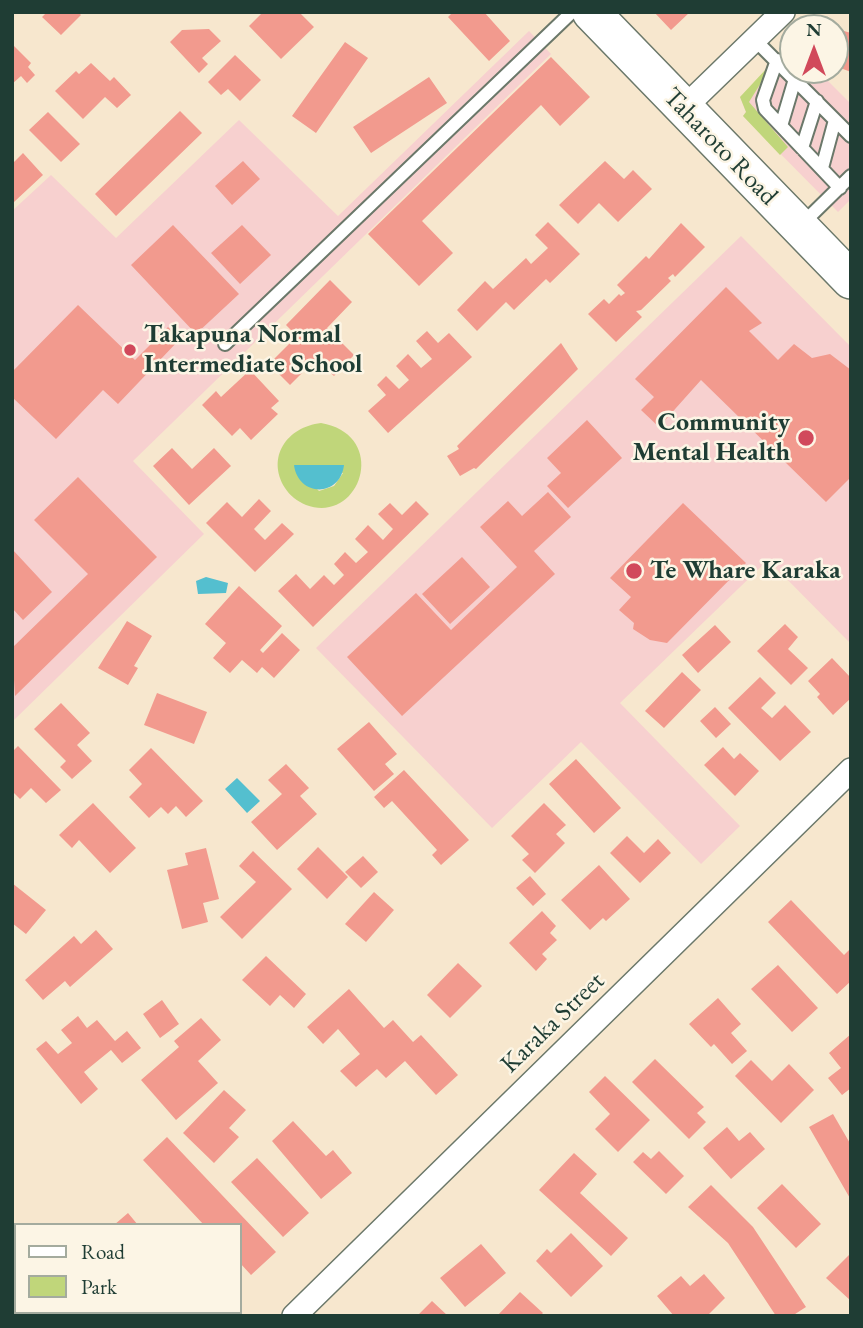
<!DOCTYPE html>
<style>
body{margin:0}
#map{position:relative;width:863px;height:1328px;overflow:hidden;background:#f7e7ce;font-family:"EB Garamond",serif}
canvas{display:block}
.frame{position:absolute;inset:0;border:14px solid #1f3d34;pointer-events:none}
.legend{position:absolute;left:14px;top:1223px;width:228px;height:91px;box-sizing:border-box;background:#fcf5e5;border:2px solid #a4ab9e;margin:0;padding:9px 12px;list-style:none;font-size:21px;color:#1f3d34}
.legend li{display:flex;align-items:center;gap:14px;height:35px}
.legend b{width:35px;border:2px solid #a4ab9e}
.north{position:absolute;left:779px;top:14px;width:70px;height:70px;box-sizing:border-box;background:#fcf5e5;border:2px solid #a4ab9e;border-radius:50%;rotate:0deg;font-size:19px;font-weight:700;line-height:28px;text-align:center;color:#1f3d34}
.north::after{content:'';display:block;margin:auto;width:24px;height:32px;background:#d1495b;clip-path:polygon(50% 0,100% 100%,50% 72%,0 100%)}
</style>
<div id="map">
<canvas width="863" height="1328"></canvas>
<div class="frame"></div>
<ul class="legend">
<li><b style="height:9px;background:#fff"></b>Road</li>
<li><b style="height:19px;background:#c0d67a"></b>Park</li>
</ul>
<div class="north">N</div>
</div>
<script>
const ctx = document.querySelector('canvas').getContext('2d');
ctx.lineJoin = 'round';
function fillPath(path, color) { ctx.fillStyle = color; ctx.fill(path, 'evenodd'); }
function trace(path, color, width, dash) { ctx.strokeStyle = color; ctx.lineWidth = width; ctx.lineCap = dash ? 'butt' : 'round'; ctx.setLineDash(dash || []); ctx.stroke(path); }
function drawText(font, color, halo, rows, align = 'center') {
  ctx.font = font + ' "EB Garamond",serif'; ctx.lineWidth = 5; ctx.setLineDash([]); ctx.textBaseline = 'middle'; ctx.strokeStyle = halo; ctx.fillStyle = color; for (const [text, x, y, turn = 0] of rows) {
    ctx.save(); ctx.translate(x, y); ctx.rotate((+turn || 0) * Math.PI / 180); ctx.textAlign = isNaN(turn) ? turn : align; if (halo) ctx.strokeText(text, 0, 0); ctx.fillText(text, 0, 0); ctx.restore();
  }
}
fillPath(new Path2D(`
 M 529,31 L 551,54 L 133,461 L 204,534 L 12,722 L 12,211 L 51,175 L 116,238 L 239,120 L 338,216 Z
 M 793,46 L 793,70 L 817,70 L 851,104 L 851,199 L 838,212 L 743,116 L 746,112 L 740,97 Z
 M 741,236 L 851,347 L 851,644 L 768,560 L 620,703 L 740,826 L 701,864 L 581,742 L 492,828 L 316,648 Z`), '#f7d0cf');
fillPath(new Path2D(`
 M 767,68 L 769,70 L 749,102 L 788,147 L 780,155 L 743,116 L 746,112 L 740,97 Z
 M 321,423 C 390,435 361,525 306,505 C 297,501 290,496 285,488 C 266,457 287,427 321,423 ZM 294,465 L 343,473 L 334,486 L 319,491 Z`), '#c0d67a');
fillPath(new Path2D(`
 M 294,465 L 344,465 C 340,498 298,497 294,465 Z
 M 206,577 L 228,583 L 226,593 L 198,594 L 196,581 Z
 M 237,778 L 260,801 L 247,813 L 225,789 Z`), '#54bfcf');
fillPath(new Path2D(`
 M 47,12 L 78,12 L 81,15 L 61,35 L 42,17 Z
 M 263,12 L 299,12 L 314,27 L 281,59 L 249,26 Z
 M 453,12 L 484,12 L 510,41 L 489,61 L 448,17 Z
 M 654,12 L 690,12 L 671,30 Z
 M 209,29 L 221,41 L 202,58 L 208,64 L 199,73 L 170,42 L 182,30 Z
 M 837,29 L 851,33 L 851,72 L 835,66 Z
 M 345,42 L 368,58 L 316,133 L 292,116 Z
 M 12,44 L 31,63 L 28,67 L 35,75 L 27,83 L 21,76 L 12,84 Z
 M 235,55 L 261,80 L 240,101 L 228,89 L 221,95 L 208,82 Z
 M 551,57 L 590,97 L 560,126 L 541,105 L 422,221 L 453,253 L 419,286 L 368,234 Z
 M 91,63 L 110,81 L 114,77 L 131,95 L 117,108 L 105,97 L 83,119 L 55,91 L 76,71 L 79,74 Z
 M 429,77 L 447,103 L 371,153 L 353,127 Z
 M 180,111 L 202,133 L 116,216 L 95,194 Z
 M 48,112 L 80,144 L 61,162 L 29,130 Z
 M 23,153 L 43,175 L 14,202 L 12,164 Z
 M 243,161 L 260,179 L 232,205 L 215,186 Z
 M 605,161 L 624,179 L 633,170 L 652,189 L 618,222 L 599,203 L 578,224 L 559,205 Z
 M 548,222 L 580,254 L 550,283 L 546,279 L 514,310 L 506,302 L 477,331 L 457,310 L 485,281 L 493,289 L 526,258 L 531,264 L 548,248 L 535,235 Z
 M 681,223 L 705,247 L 675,277 L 673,274 L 668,278 L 671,281 L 641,310 L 636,311 L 642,317 L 616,342 L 588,314 L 604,299 L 609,304 L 619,294 L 621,296 L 625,293 L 617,285 L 646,256 L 649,259 Z
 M 173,225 L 239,294 L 196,334 L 131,265 Z
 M 242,225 L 271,255 L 240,284 L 211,253 Z
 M 330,280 L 352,302 L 327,328 L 354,355 L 334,376 L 316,359 L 290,385 L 269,364 L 297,336 L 286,325 Z
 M 726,287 L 762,323 L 749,331 L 778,360 L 794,344 L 812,358 L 830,354 L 851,370 L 851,477 L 826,502 L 701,380 L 659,427 L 641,410 L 654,397 L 635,379 Z
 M 78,305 L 135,360 L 168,327 L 180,339 L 118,404 L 103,390 L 56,439 L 12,397 L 12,372 Z
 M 427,331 L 438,343 L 449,333 L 472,357 L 388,433 L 368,411 L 386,395 L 377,385 L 386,376 L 399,389 L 409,380 L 396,366 L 408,354 L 421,368 L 432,359 L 416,341 Z
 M 561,343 L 578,369 L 476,469 L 474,468 L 460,476 L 447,456 L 459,449 L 457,446 Z
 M 250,370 L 279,401 L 271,408 L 278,414 L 251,440 L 240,428 L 232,436 L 202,405 L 216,391 L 221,397 Z
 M 587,420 L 622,458 L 568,508 L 547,486 L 561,473 L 547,458 Z
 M 172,448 L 192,469 L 214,448 L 231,466 L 189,505 L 153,466 Z
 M 78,477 L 157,557 L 15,696 L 12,648 L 88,574 L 34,520 Z
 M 548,492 L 571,517 L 534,551 L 555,574 L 402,716 L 347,657 L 416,593 L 451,630 L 517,567 L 480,527 L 508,501 L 522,516 Z
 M 259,499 L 271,511 L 254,529 L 265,540 L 282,523 L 294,534 L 255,572 L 206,523 L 227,502 L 242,517 Z
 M 416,501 L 429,514 L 313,627 L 278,591 L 296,574 L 310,589 L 324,575 L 334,585 L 344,575 L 334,564 L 345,552 L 356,563 L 368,552 L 355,539 L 368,525 L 383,540 L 393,529 L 378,514 L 390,503 L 402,515 Z
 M 683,503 L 746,563 L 667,643 L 650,640 L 633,629 L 634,623 L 619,610 L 631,597 L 610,578 Z
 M 12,549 L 52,592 L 23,620 L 12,608 Z
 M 462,557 L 490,587 L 450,624 L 422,594 Z
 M 239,586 L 282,626 L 260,650 L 263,653 L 282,633 L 300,650 L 274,678 L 262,667 L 257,673 L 242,660 L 230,673 L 213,658 L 226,643 L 205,624 Z
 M 127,621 L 152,636 L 134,666 L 138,668 L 128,685 L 98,668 Z
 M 785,624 L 798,637 L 788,649 L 808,668 L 791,685 L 757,651 Z
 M 715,625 L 731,642 L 698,673 L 682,655 Z
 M 832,658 L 851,678 L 851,698 L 833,715 L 817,697 L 820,694 L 808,681 Z
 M 682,672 L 701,690 L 664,728 L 645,711 Z
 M 760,677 L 776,693 L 761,708 L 772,718 L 785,705 L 811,732 L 780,761 L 728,708 Z
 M 157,693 L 207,712 L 194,744 L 144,725 Z
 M 61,703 L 90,733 L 77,745 L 92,761 L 72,779 L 60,767 L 66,761 L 34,729 Z
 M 715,707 L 731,724 L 716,738 L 700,721 Z
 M 369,722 L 397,754 L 385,764 L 394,774 L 374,791 L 337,749 Z
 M 18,746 L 61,790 L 46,803 L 31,788 L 20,799 L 12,791 L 12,752 Z
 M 723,747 L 734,759 L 740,753 L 759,771 L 735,796 L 704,765 Z
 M 151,748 L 203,801 L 186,817 L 176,806 L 168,814 L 161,807 L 149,818 L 129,797 L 142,784 L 129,770 Z
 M 576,759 L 621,808 L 594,833 L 549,784 Z
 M 286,764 L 309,788 L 300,796 L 317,814 L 277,850 L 251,822 L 282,794 L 268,780 Z
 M 404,770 L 469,840 L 441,865 L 432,855 L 437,850 L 392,801 L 384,808 L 374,797 Z
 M 93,803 L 136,848 L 110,873 L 79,840 L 72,848 L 59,835 Z
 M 544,803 L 566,825 L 556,834 L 565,843 L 535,873 L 522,860 L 529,854 L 511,836 Z
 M 627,836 L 644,853 L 658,839 L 671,853 L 640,883 L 610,853 Z
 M 318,847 L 348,877 L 327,899 L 297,869 Z
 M 206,848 L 219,899 L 203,903 L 208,922 L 182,929 L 167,870 L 188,865 L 185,853 Z
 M 253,851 L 292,889 L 242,939 L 220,917 L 256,882 L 239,866 Z
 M 363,856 L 378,872 L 361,888 L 345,872 Z
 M 599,865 L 630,899 L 606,921 L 603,918 L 590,930 L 561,900 Z
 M 530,876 L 546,894 L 533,906 L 516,888 Z
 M 12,883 L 46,910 L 26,934 L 12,923 Z
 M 374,892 L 394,910 L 366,942 L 345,924 Z
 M 791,900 L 844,955 L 851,948 L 851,981 L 837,994 L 768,922 Z
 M 542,911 L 556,926 L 550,933 L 557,940 L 542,954 L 547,959 L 536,971 L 509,943 Z
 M 96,930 L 113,949 L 70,987 L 65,981 L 43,1000 L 25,980 L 74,936 L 81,944 Z
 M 266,956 L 306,994 L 294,1008 L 280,995 L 270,1006 L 242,980 Z
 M 458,963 L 482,986 L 450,1018 L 427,995 Z
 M 778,965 L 818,1008 L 792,1032 L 751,989 Z
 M 349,989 L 384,1028 L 393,1020 L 413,1042 L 421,1035 L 458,1075 L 436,1095 L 405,1061 L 386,1078 L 377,1069 L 356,1087 L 340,1071 L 360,1054 L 338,1029 L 323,1044 L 307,1027 Z
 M 718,998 L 741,1024 L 731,1033 L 747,1051 L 732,1064 L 714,1044 L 711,1047 L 689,1024 Z
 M 162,1000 L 179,1024 L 160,1038 L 143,1014 Z
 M 78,1016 L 87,1028 L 97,1020 L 115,1041 L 127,1031 L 141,1048 L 122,1063 L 111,1050 L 84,1072 L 98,1089 L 81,1104 L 36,1049 L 46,1041 L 58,1054 L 72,1043 L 61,1030 Z
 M 201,1018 L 221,1040 L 198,1061 L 218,1083 L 176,1120 L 141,1080 L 179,1047 L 174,1041 Z
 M 851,1034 L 851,1088 L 842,1095 L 828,1078 L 841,1068 L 829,1053 Z
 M 655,1059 L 704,1107 L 697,1113 L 706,1122 L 689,1139 L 632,1082 Z
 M 751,1060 L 772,1081 L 789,1064 L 814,1090 L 781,1123 L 735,1076 Z
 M 605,1076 L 650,1120 L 618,1152 L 595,1129 L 610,1114 L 589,1092 Z
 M 224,1090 L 246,1110 L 229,1128 L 239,1137 L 214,1163 L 183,1133 Z
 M 833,1114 L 851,1145 L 851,1200 L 809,1127 Z
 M 293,1121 L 326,1156 L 333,1150 L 352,1173 L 321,1199 L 272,1141 Z
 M 727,1127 L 739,1141 L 750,1132 L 765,1149 L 731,1179 L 703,1148 Z
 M 167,1137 L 276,1252 L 251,1275 L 240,1263 L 240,1225 L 204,1225 L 143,1160 Z
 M 659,1151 L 684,1176 L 666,1194 L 633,1162 L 643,1152 L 651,1159 Z
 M 574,1153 L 597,1174 L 580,1193 L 628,1238 L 611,1256 L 539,1190 Z
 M 257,1158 L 309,1213 L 283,1237 L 231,1182 Z
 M 782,1184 L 821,1224 L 796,1248 L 757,1208 Z
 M 711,1185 L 753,1227 L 806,1307 L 792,1316 L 776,1316 L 728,1243 L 688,1207 Z
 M 128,1213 L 138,1225 L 114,1225 Z
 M 571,1233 L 603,1266 L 571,1297 L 536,1261 L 547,1249 L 551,1253 Z
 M 481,1244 L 506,1273 L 465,1307 L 440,1278 Z
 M 851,1253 L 851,1301 L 826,1278 Z
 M 16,1256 L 16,1312 L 25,1312 L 21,1316 L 12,1316 L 12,1260 Z
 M 704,1274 L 725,1298 L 707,1316 L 674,1316 L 657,1296 L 681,1276 L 690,1286 Z
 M 520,1292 L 543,1313 L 540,1316 L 497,1316 Z
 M 432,1301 L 448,1316 L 417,1316 Z`), '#f29a8e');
const lane = new Path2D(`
 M 755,40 L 851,136
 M 777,60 L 763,100 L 765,109 L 840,188
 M 781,126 L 795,79
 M 802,148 L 817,101
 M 822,168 L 835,120
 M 801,225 L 851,176
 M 225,344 L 572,12`);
const street = new Path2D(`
 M 684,108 L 783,12
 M 42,1316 L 45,1312
 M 294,1316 L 851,770`);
const primary = new Path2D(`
 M 591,12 L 851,280`);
trace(lane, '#6b786a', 16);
trace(street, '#6b786a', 26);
trace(primary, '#6b786a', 40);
trace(lane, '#fff', 12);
trace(street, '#fff', 23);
trace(primary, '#fff', 37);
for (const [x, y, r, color] of [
 [130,350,7,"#d1495b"],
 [806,438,9,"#d1495b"],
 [634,571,9,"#d1495b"]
]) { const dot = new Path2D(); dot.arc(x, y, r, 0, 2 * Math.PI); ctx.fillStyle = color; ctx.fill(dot); trace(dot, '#fcf5e5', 2.5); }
drawText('26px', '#1f3d34', '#fcf5e5', [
 ["Taharoto Road",720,147,46],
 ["Karaka Street",553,1023,-44]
]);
drawText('bold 26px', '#1f3d34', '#fcf5e5', [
 ["Takapuna Normal",144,335],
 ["Intermediate School",144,365],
 ["Community",790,423,"right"],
 ["Mental Health",790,453,"right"],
 ["Te Whare Karaka",650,571]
], 'left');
</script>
